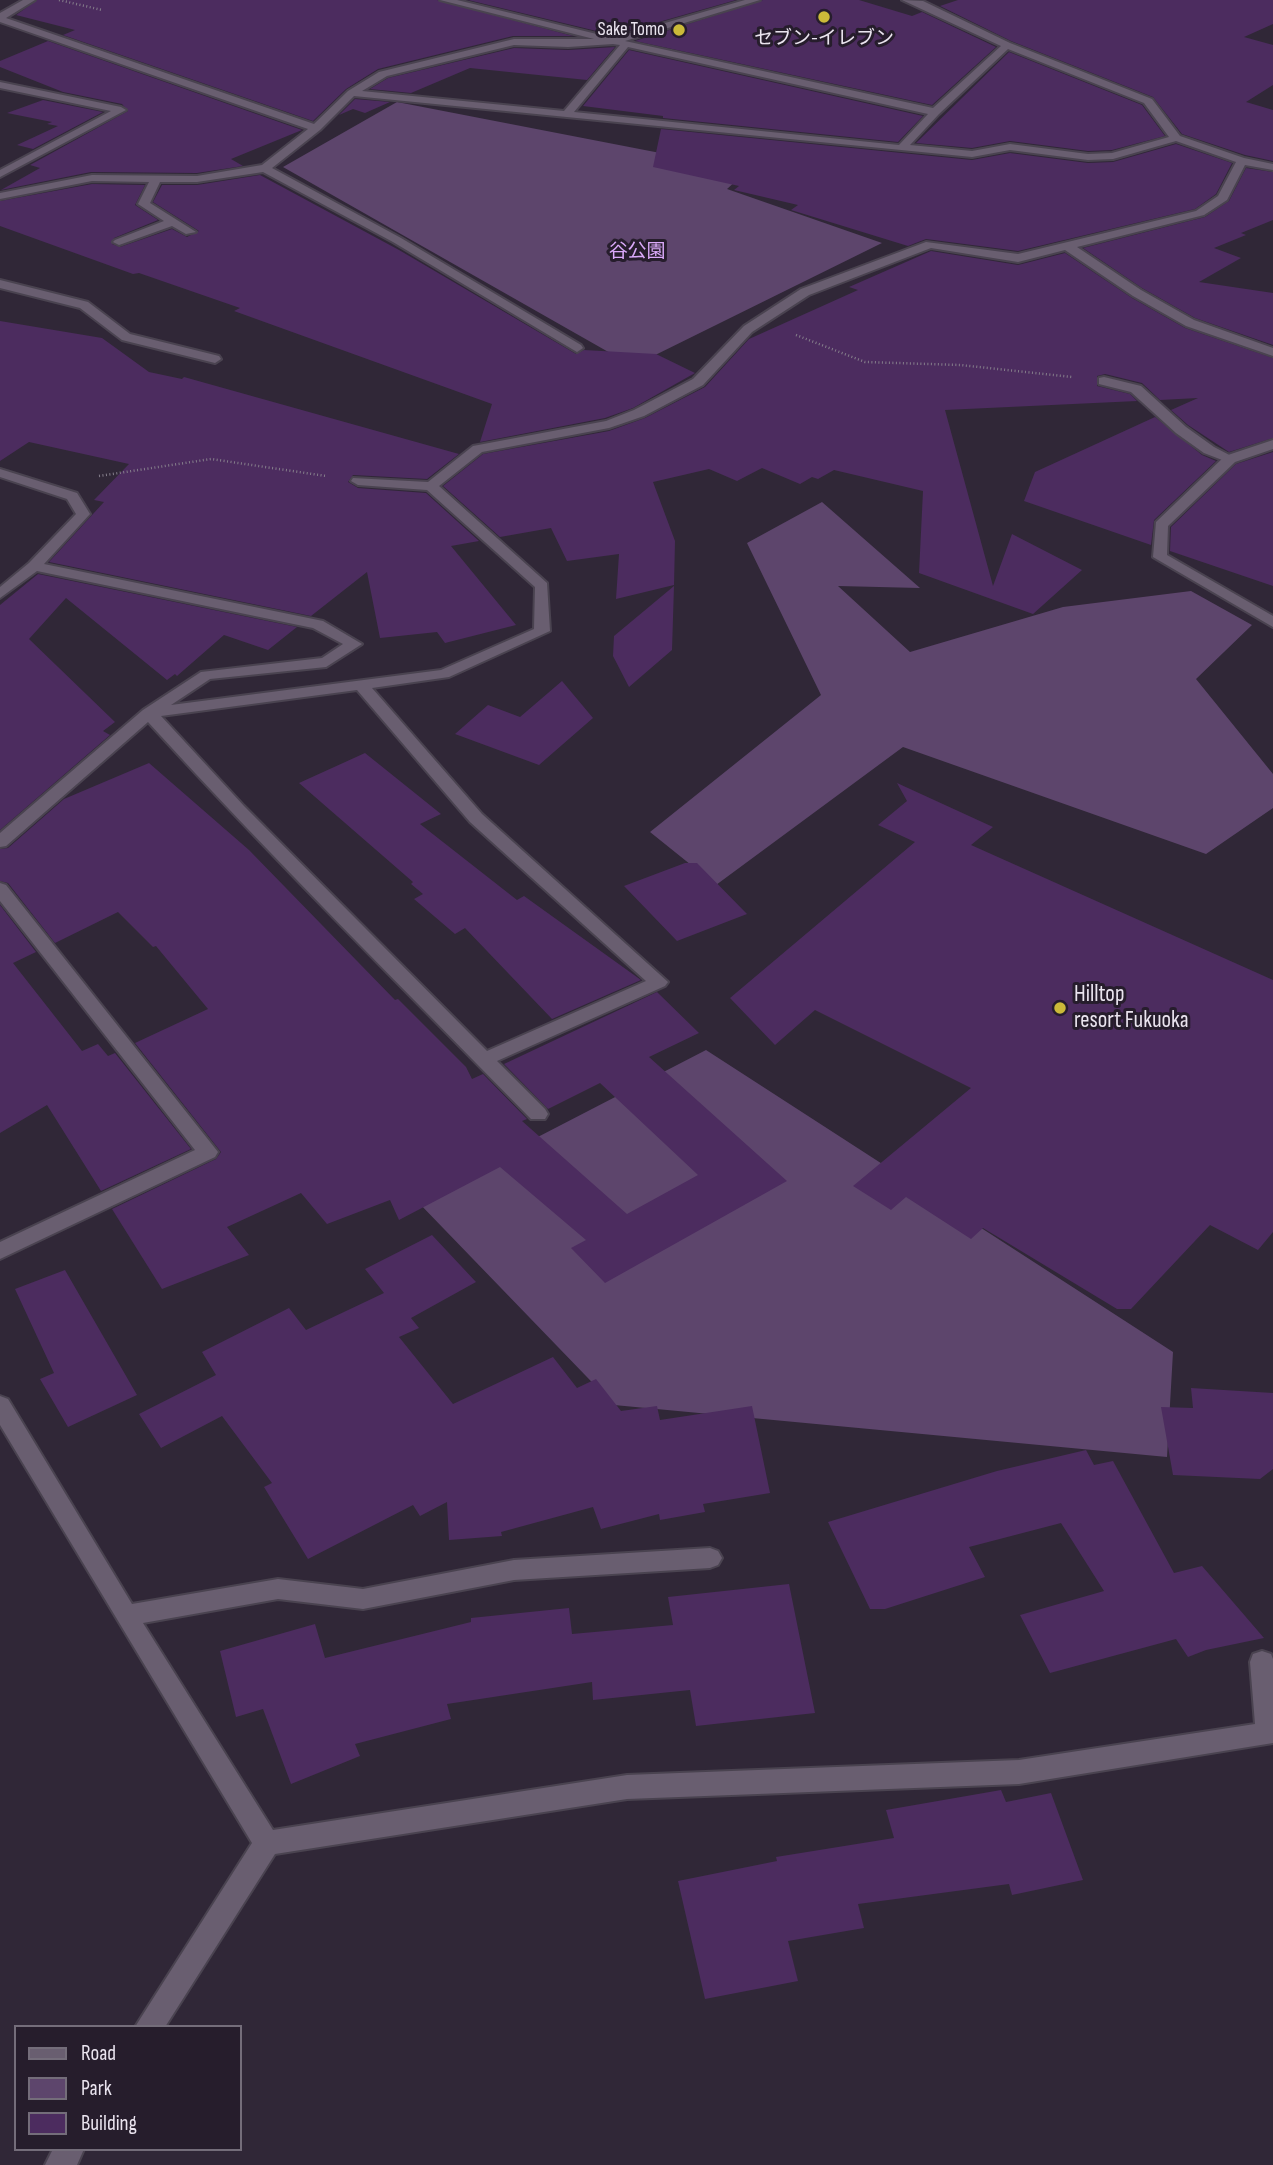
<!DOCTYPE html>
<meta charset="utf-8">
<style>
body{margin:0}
#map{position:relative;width:1273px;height:2165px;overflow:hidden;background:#302737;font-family:"Sofia Sans Condensed",sans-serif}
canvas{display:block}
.legend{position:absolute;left:14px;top:2025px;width:228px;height:126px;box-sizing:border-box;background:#261d2c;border:2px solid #746d7a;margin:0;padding:9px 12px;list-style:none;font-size:21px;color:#eae4ef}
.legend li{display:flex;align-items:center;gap:14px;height:35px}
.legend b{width:35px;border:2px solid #746d7a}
</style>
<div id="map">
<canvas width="1273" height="2165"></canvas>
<ul class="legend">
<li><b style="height:9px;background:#695e70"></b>Road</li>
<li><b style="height:19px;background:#5d456c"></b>Park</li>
<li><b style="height:19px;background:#4c2c5f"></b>Building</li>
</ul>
</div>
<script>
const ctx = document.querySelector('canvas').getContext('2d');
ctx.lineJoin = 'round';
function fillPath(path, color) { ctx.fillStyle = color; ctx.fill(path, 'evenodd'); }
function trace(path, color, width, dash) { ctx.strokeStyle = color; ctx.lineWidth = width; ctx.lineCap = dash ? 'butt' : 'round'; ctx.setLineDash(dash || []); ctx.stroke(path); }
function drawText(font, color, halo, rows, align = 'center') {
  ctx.font = font + ' "Sofia Sans Condensed","Noto Sans JP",sans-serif'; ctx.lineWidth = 6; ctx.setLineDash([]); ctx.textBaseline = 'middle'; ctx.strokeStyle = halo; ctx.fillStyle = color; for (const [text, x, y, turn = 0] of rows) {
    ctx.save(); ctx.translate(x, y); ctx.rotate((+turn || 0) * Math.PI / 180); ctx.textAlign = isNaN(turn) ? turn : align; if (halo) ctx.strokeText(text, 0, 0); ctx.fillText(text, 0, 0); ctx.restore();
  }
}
fillPath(new Path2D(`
 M 397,102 L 748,170 L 727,189 L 882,243 L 633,366 L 283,167 Z
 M 822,502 L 920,588 L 838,586 L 910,652 L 1063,607 L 1191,591 L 1252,625 L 1196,679 L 1273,774 L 1273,808 L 1206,854 L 903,747 L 716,885 L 650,832 L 821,695 L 747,543 Z
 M 706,1050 L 1173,1352 L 1167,1457 L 614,1405 L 416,1200 Z`), '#5d456c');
fillPath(new Path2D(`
 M 37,0 L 437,0 L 573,36 L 513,36 L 378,69 L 346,89 L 313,121 L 63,35 L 75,30 L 16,15 Z
 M 468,0 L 736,0 L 613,35 Z
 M 763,0 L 859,0 L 912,16 L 922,12 L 996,47 L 932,105 L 635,41 Z
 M 958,0 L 1273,0 L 1273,24 L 1244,37 L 1273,45 L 1273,85 L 1246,102 L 1273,110 L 1273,161 L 1245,155 L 1182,134 L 1153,97 L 1011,41 L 940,6 Z
 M 48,41 L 302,130 L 231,159 L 243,166 L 197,173 L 91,172 L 1,190 L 40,168 L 30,165 L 128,111 L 122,104 L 63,92 L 0,67 L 0,61 Z
 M 615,47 L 587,80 L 470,68 L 411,93 L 370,89 L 388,78 L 514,48 L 568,50 Z
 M 629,50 L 923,116 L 898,142 L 663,118 L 663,116 L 583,106 Z
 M 1009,52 L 1142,105 L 1165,136 L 1112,150 L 1088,151 L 1010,141 L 972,148 L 916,143 Z
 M 355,99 L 390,102 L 365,113 L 353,109 L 339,115 Z
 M 43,100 L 103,112 L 33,149 L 17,145 L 58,126 L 47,124 L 52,122 L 7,113 Z
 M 661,129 L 972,160 L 1010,153 L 1088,163 L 1113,162 L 1176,144 L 1232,163 L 1216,194 L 1195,209 L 1018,251 L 926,239 L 908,246 L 791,210 L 798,205 L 734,190 L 739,186 L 653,167 Z
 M 1246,168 L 1273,172 L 1273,220 L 1241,233 L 1246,235 L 1214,248 L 1241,258 L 1199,282 L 1273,293 L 1273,345 L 1195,318 L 1142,288 L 1083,248 L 1205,217 L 1229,201 Z
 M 260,175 L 399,250 L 576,354 L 584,350 L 656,354 L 695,373 L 633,408 L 605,418 L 480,442 L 492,404 L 234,311 L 240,308 L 139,273 L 133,274 L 0,226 L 0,201 L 92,184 L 145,185 L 135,205 L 158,220 L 114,238 L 112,244 L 120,247 L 172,229 L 187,237 L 199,231 L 153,202 L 162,185 L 197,185 Z
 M 931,251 L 1018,265 L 1065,253 L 1132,298 L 1185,328 L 1273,358 L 1273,438 L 1229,452 L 1188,425 L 1171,410 L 1198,398 L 1160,400 L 1142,383 L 1105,374 L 1097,376 L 1097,386 L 1130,394 L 1137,401 L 945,410 L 993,586 L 1012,534 L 1082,570 L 1033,614 L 919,573 L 923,491 L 834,470 L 818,479 L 812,477 L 800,484 L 762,468 L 737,481 L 709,469 L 653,482 L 675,541 L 674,585 L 616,599 L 619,554 L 567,561 L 551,528 L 500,537 L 443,486 L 483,454 L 609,431 L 645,418 L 705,387 L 749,339 L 858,290 L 849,287 Z
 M 0,321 L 102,338 L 149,372 L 182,379 L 184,377 L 459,454 L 427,479 L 353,475 L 348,482 L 358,488 L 426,493 L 479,541 L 451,546 L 516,625 L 445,643 L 437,632 L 380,638 L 367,572 L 311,616 L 49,562 L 104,502 L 94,500 L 129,464 L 29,442 L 0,461 Z
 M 1155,417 L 1202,455 L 1216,461 L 1154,520 L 1151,545 L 1024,501 L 1035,472 Z
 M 1273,452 L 1273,586 L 1170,551 L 1171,527 L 1236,464 Z
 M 38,574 L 297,627 L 268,650 L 224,635 L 177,676 L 175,674 L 167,680 L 66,598 L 29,639 L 115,722 L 103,731 L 110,735 L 0,830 L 0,605 Z
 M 674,586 L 672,650 L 629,687 L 613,656 L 614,636 Z
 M 562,681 L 593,718 L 539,765 L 455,734 L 488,705 L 520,717 Z
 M 365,753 L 441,814 L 420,824 L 517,900 L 524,896 L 641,980 L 552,1019 L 465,928 L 455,934 L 414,899 L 423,894 L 411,884 L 413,882 L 299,783 Z
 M 149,763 L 249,850 L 395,1000 L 398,999 L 466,1067 L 472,1079 L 483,1074 L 527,1119 L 522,1121 L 627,1214 L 698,1175 L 600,1083 L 548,1109 L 504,1064 L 657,992 L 699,1033 L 649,1057 L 787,1181 L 605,1283 L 571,1248 L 586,1240 L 500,1167 L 399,1220 L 390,1200 L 327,1224 L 301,1193 L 227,1227 L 249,1255 L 162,1289 L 112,1209 L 216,1159 L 221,1152 L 135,1043 L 208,1009 L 156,946 L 153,947 L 118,912 L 55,943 L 8,883 L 0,881 L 0,849 L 8,848 L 64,799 Z
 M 897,783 L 993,827 L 971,845 L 1273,980 L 1273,1232 L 1258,1250 L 1210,1225 L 1131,1309 L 1117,1309 L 983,1228 L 971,1239 L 906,1197 L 891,1210 L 853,1186 L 971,1088 L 815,1010 L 775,1045 L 730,998 L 915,842 L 878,825 L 907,801 Z
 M 685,863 L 697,863 L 747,914 L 677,941 L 624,886 Z
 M 0,905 L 36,952 L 13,963 L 82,1051 L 98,1044 L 108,1056 L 115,1053 L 191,1149 L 101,1191 L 47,1105 L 0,1133 Z
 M 432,1235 L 476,1282 L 411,1318 L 419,1328 L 399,1337 L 453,1404 L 553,1357 L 577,1388 L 596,1379 L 621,1411 L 657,1406 L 660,1420 L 752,1406 L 770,1493 L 703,1504 L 705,1512 L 660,1520 L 659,1514 L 601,1529 L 593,1507 L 501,1532 L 502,1536 L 449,1540 L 447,1502 L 420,1516 L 413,1505 L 308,1559 L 264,1487 L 272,1483 L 222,1416 L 161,1448 L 139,1414 L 216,1375 L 202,1352 L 289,1308 L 306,1330 L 384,1293 L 365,1269 Z
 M 65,1270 L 137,1395 L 68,1427 L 40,1379 L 54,1373 L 15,1289 Z
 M 1191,1388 L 1273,1393 L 1273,1469 L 1260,1479 L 1173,1475 L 1161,1407 L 1193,1408 Z
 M 1086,1450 L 1094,1465 L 1113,1461 L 1174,1573 L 1202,1566 L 1264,1638 L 1206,1650 L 1188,1657 L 1176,1639 L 1050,1673 L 1020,1615 L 1104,1591 L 1061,1523 L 969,1547 L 985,1577 L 885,1609 L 870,1609 L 828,1522 L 997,1471 Z
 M 789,1584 L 815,1713 L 696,1726 L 690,1690 L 593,1700 L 592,1682 L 447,1704 L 451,1719 L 355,1744 L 360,1756 L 291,1784 L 263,1709 L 236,1717 L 220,1651 L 315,1624 L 325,1658 L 471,1622 L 471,1618 L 569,1608 L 572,1634 L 673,1625 L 668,1597 Z
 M 1001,1790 L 1006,1802 L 1051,1793 L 1083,1880 L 1012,1895 L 1009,1884 L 858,1904 L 864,1928 L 788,1941 L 798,1981 L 705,1999 L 678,1881 L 777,1861 L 776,1857 L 894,1838 L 886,1810 Z`), '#4c2c5f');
const service = new Path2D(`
 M 1104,377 L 1141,386 L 1186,427 L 1214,447 L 1237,459 L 1230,463 L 1204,453 L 1176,433 L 1131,392 L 1099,384 L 1099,378 Z`);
const minor = new Path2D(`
 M 23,0 L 35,0 L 6,18 L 314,124 L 348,91 L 379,72 L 514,39 L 594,39 L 440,0 L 457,0 L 613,38 L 745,0 L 760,0 L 625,41 L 933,108 L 1001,46 L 902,0 L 923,1 L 1010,43 L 1152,99 L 1180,136 L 1244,158 L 1273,164 L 1273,170 L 1245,165 L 1227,200 L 1204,215 L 1077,247 L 1141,290 L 1194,320 L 1273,348 L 1273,356 L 1186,326 L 1133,296 L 1065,250 L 1018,262 L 931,248 L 809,295 L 752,332 L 703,385 L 644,416 L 609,428 L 482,452 L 439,486 L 547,583 L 550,631 L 449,677 L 372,688 L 482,814 L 668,982 L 665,986 L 497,1061 L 545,1109 L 548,1114 L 545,1119 L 531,1119 C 403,988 272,858 148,722 L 6,846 L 0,847 L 0,833 L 143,710 L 201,672 L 322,658 L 343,644 L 313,628 L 37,571 L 0,598 L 0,587 L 29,563 L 76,514 L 67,499 L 0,477 L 0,469 L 77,493 L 90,514 L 44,564 L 323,621 L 362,644 L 326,667 L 210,679 L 171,705 L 441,670 L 534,629 L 535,587 L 427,490 L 358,485 L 351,481 L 353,478 L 428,482 L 473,446 L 606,421 L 634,410 L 693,379 L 744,326 L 801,289 L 926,242 L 1018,254 L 1196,211 L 1218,196 L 1236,162 L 1176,141 L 1113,159 L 1088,160 L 1010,150 L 972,157 L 354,96 L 320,130 L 272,168 L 401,238 L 581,345 L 583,348 L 577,352 L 393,242 L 263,172 L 197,182 L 160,182 L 150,203 L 196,232 L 186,234 L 172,226 L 119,245 L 113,242 L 115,240 L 164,221 L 138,204 L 149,182 L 92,181 L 0,199 L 0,193 L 92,175 L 197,176 L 262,165 L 308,129 L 0,22 L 0,13 ZM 613,44 L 620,45 L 564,111 L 362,91 L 387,76 L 514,45 L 568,47 ZM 628,47 L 928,114 L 899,145 L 574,112 ZM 1008,49 L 1144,103 L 1169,137 L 1112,153 L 1088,154 L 1010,144 L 972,151 L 910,145 L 939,114 ZM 357,690 L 470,822 L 646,981 L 487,1051 L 244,806 L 161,716 Z
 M 0,82 L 121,107 L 126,110 L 0,177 L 0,170 L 111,111 L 0,88 Z
 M 0,280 L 88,302 L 130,334 L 219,356 L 221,359 L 215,363 L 122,340 L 80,308 L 0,288 Z
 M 1273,440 L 1273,449 L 1235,462 L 1168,526 L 1167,555 L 1273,616 L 1273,627 L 1153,557 L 1156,522 L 1225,456 Z
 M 0,883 L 6,885 L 218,1152 L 215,1157 L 0,1259 L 0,1242 L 195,1150 L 0,901 Z
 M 0,1396 L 8,1399 L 132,1604 L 278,1579 L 363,1589 L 514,1560 L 710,1548 L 718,1551 L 722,1558 L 718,1565 L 710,1568 L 514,1580 L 363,1609 L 278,1599 L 143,1623 L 273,1830 L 627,1775 L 1019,1760 L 1255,1724 L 1250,1662 L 1253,1654 L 1262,1651 L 1271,1654 L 1273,1659 L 1273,1743 L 1019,1784 L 627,1799 L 275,1854 L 165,2027 L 135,2027 L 252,1843 L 0,1425 Z
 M 53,2149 L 84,2149 L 77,2165 L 45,2165 Z`);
trace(service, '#4a4350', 4);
trace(minor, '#4a4350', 4);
trace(new Path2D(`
 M 59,0 L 102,10
 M 796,335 L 865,362 L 960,365 L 1072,377
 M 99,476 L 211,459 L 326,476`), '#857e8b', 2.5, [1, 2.5]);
fillPath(service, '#695e70');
fillPath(minor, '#695e70');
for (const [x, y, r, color] of [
 [824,17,7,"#cbba39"],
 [679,30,7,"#cbba39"],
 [1060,1008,7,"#cbba39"]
]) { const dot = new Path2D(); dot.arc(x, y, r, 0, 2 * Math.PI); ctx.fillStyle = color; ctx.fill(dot); trace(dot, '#261d2c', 2.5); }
drawText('19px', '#eae4ef', '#261d2c', [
 ["Sake Tomo",665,30],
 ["セブン-イレブン",824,39,"center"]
], 'right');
drawText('19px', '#daa9f9', '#261d2c', [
 ["谷公園",637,252]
]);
drawText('23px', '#eae4ef', '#261d2c', [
 ["Hilltop",1074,995],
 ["resort Fukuoka",1074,1021]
], 'left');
</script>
